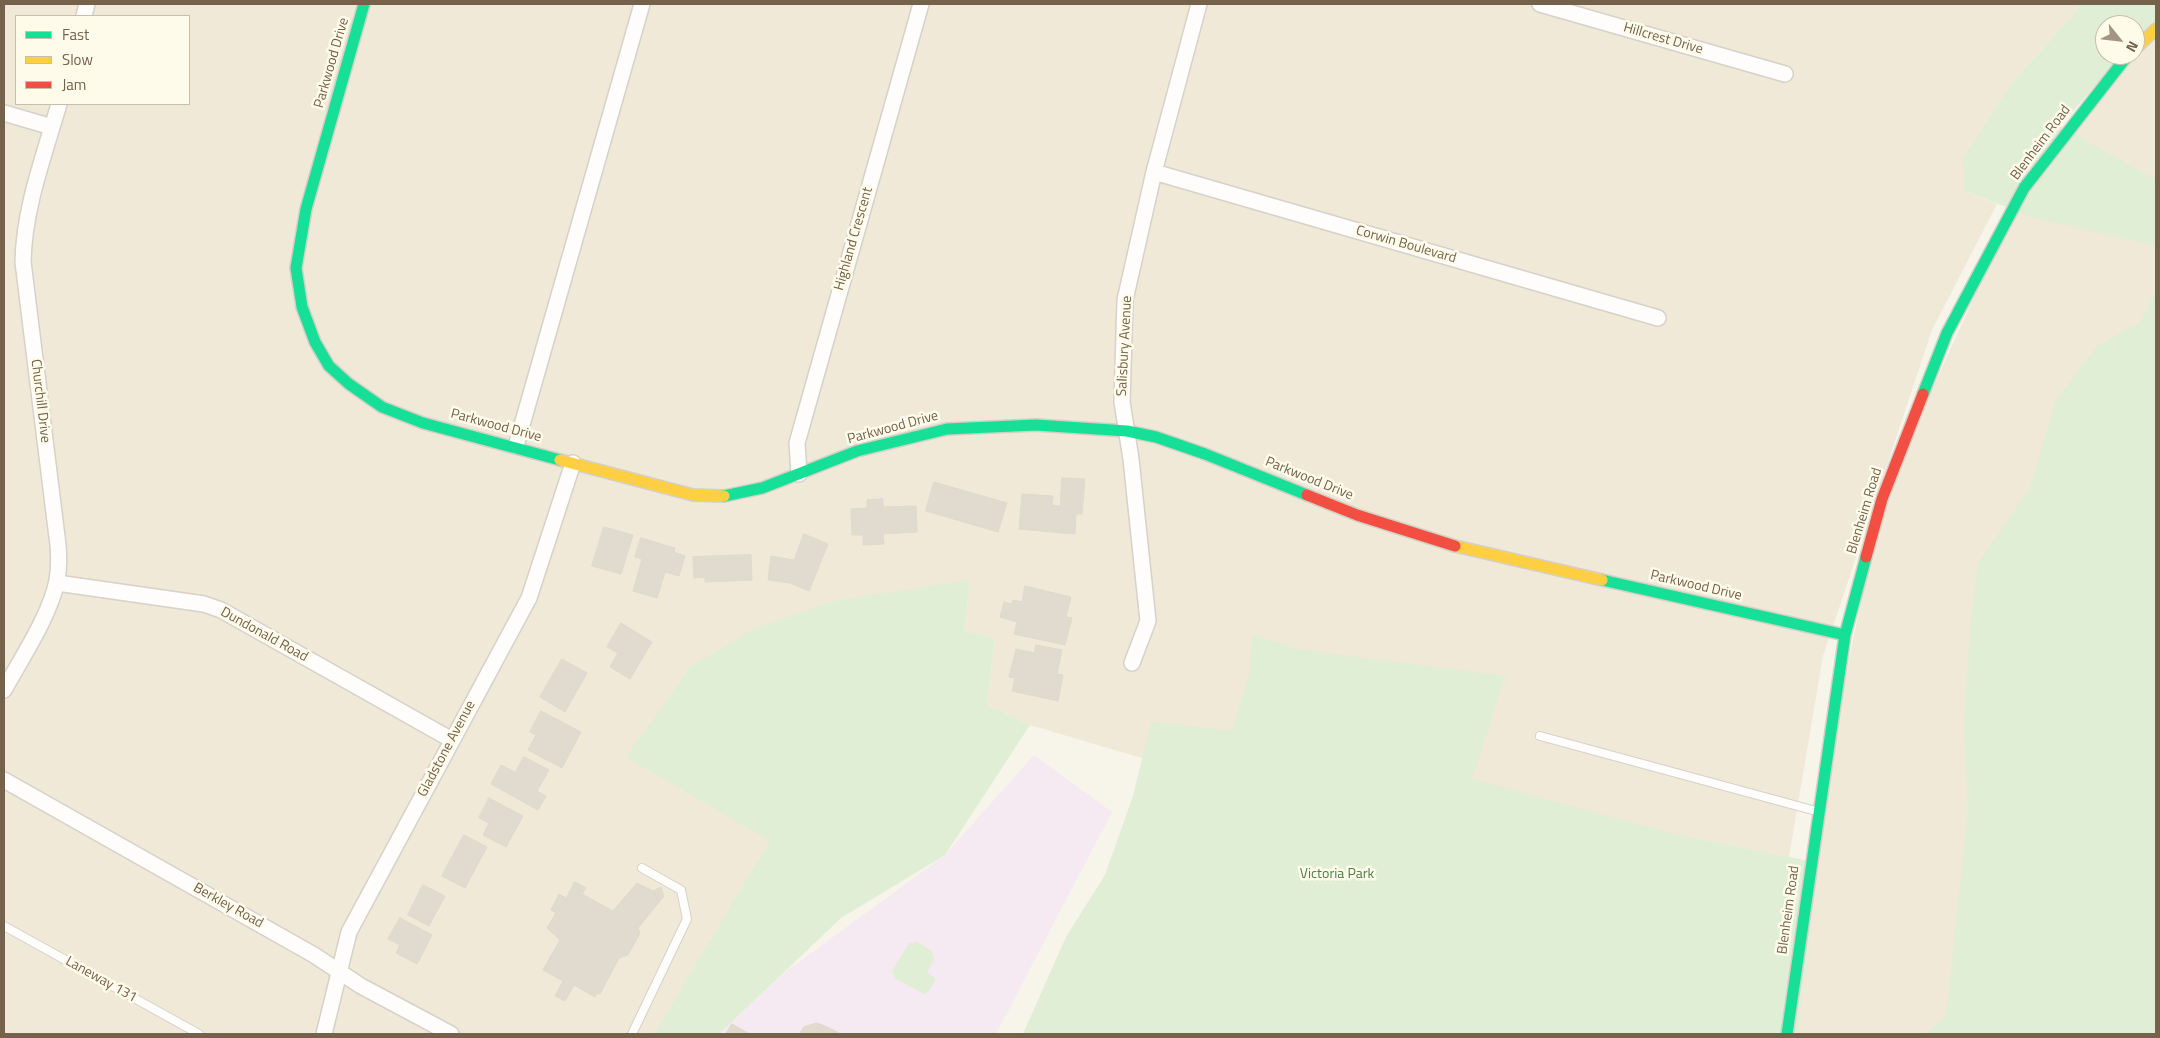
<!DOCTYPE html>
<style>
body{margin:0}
#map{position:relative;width:2160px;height:1038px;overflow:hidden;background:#f7f4ea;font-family:"Titillium Web",sans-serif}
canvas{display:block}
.frame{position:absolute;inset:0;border:5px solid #74624b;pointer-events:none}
.legend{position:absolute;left:15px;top:15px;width:175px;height:90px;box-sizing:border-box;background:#fffbeb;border:1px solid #c7beab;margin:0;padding:6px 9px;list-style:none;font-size:15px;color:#74624b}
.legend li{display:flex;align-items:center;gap:10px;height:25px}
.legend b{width:25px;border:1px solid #c7beab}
.north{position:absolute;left:2095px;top:15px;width:50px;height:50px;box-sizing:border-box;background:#fffbeb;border:1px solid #c7beab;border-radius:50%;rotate:119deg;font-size:14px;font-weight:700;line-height:20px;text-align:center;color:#74624b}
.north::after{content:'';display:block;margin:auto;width:18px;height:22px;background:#a29583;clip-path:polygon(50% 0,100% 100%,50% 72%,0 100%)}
</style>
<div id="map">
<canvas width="2160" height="1038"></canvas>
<div class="frame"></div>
<ul class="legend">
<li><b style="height:6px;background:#16e098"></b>Fast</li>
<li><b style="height:6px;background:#ffcf43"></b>Slow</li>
<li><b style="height:6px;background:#f24e42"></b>Jam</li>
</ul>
<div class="north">N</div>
</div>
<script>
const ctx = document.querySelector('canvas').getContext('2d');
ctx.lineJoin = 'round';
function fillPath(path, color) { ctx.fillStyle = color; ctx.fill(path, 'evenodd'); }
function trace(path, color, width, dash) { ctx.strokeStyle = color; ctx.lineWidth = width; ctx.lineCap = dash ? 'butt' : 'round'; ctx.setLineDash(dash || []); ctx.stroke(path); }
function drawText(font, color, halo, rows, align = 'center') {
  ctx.font = font + ' "Titillium Web",sans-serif'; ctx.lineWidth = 5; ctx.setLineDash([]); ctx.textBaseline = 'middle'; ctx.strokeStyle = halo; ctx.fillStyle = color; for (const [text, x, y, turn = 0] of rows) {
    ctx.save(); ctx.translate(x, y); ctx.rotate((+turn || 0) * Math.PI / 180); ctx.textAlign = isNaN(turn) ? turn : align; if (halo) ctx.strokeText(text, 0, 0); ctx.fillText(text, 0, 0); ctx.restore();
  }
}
fillPath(new Path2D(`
 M 4,4 L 2083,4 L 2015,79 L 1965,191 L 1997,204 L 1932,330 L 1823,656 L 1789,857 L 1633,826 L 1466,782 L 1253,634 L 1246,745 L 1172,767 L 1030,725 L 987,705 L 995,638 L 964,631 L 970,581 L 690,667 L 627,757 L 771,841 L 654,1034 L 4,1034 ZM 16,16 L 189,16 L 189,104 L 16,104 Z
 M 2156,29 L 2156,761 L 1982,1034 L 1787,1034 L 1818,811 L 1882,499 L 2024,188 Z`), '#f0e9d8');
fillPath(new Path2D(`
 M 1034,755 L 1112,812 L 996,1034 L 719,1034 L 784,973 L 945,855 Z`), '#f6eaf2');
fillPath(new Path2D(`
 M 2083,4 L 2156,4 L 2156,21 L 2135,42 L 2135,25 L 2105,25 L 2105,55 L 2122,55 L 2060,126 L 2156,180 L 2156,246 L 2032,217 L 1965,191 L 1963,159 L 2015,79 Z
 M 2156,290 L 2156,1034 L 1926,1034 L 1946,1015 L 1968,811 L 1964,726 L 1970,629 L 1978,563 L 2029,490 L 2056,400 L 2098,345 L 2140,322 Z
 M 970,580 L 964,631 L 995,638 L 987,705 L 1030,725 L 945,855 L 841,918 L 719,1034 L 654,1034 L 770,841 L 626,757 L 690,667 L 756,628 L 835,601 Z
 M 1252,634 L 1297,649 L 1505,676 L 1472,779 L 1674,834 L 1819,863 L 1797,1034 L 1023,1034 L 1066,937 L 1105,875 L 1133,796 L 1151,722 L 1232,731 L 1250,672 Z
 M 917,942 L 932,951 L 934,959 L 927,973 L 934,977 L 935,981 L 929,991 L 924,994 L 896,979 L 892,971 L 909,943 Z`), '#dfeed5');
const building = new Path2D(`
 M 1062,478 L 1085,479 L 1082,514 L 1076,514 L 1075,534 L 1019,529 L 1022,494 L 1053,496 L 1052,505 L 1060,506 Z
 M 934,482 L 1007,503 L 998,532 L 926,511 Z
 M 883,499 L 883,507 L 916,506 L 917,532 L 883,534 L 884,544 L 863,545 L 863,535 L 852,535 L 851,509 L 867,508 L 867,500 Z
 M 604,527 L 633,535 L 621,574 L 592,566 Z
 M 804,534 L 828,544 L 809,591 L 790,583 L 768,580 L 771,556 L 794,560 Z
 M 641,538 L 675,548 L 674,552 L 685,556 L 679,576 L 665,572 L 657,598 L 633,591 L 642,559 L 635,557 Z
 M 751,555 L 752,580 L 705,582 L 705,577 L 694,578 L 693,557 Z
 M 1025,586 L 1071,597 L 1066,617 L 1072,618 L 1065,645 L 1014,634 L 1017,622 L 1000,617 L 1004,602 L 1012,604 L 1013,600 L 1022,602 Z
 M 621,623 L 652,642 L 630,679 L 610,667 L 618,653 L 607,647 Z
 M 1036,645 L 1062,650 L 1057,674 L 1063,675 L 1058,701 L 1012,691 L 1015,678 L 1009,677 L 1016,649 L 1034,653 Z
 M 562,659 L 587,673 L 565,712 L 540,697 Z
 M 541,711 L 581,732 L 562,768 L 528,750 L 536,735 L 530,732 Z
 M 524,757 L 549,770 L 537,791 L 546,796 L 538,810 L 491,784 L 501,765 L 515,772 Z
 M 489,798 L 523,816 L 506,847 L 483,835 L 489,823 L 479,818 Z
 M 464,835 L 487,847 L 465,888 L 442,876 Z
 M 575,882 L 586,888 L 582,894 L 613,911 L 637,883 L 653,891 L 661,887 L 664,896 L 638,928 L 640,933 L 628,955 L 619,958 L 600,994 L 597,993 L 595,997 L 574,985 L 565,1001 L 555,996 L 563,981 L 543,970 L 560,940 L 547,928 L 556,913 L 551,910 L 559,894 L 566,898 Z
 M 423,885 L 445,896 L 429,926 L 408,915 Z
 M 400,918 L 432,935 L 417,964 L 396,953 L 400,945 L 388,939 Z
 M 817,1023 L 825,1026 L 841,1034 L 799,1034 L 804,1027 Z
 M 732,1024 L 750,1034 L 726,1034 Z`);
fillPath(building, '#e1dbcf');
trace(building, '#e0d9cc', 1);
const lane = new Path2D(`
 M 1540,736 L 1816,811
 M 4,926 L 199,1034
 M 632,1034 L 687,919 L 681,890 L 642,868`);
const street = new Path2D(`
 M 1540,4 L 1785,74
 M 84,16 L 87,4
 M 4,113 L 52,127
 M 1154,172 L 1658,318
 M 516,446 L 642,4
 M 799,474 L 797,443 L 921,4
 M 57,583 L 204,604 L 221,610 L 452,740
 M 1132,663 L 1148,621 L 1131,459 L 1122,402 L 1125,300 L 1154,172 L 1199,4
 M 4,690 C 21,659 51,614 57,580 C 59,569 59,557 58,545 L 23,262 C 24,208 44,156 59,104
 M 4,780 L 314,955 L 361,986 L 451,1034
 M 324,1034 L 349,932 L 529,598 L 573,463`);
const fast = new Path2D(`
 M 364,4 L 306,209 L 296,268 L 302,307 L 315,342 L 329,366 L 349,384 L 382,407 L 423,423 L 560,460
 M 1923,394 L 1947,333 L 2024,188 L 2128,55
 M 724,496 L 762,488 L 857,451 L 947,429 L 1036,425 L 1127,431 L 1156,437 L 1205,454 L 1307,495
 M 1602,580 L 1845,635
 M 1787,1034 L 1845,635 L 1866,557`);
const slow = new Path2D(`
 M 2135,49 L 2156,29
 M 560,460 L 693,495 L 724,496
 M 1455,546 L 1602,580`);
const jam = new Path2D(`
 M 1307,495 L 1357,515 L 1455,546
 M 1866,557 L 1882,499 L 1923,394`);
trace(lane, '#d6d1c9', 10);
trace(street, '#d6d1c9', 18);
trace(fast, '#d4d0c5', 14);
trace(slow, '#d4d0c5', 14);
trace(jam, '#d4d0c5', 14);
trace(lane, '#fefdfc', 8);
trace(street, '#fefdfc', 15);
trace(fast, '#16e098', 11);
trace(slow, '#ffcf43', 11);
trace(jam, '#f24e42', 11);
drawText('14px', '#74624b', '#fffbeb', [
 ["Hillcrest Drive",1663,39,16],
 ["Parkwood Drive",332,63,-74],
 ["Blenheim Road",2041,143,-53],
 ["Highland Crescent",854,239,-74],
 ["Corwin Boulevard",1406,245,16],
 ["Salisbury Avenue",1125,346,-87],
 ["Churchill Drive",40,401,83],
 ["Parkwood Drive",496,426,15],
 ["Parkwood Drive",893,428,-15],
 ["Parkwood Drive",1309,479,22],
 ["Blenheim Road",1865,511,-73],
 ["Parkwood Drive",1696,586,13],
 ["Dundonald Road",264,635,29],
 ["Gladstone Avenue",447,749,-62],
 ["Berkley Road",228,906,29],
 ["Blenheim Road",1789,910,-82],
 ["Laneway 131",101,980,29]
]);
drawText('14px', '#4b8045', '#fffbeb', [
 ["Victoria Park",1337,875]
]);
</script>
